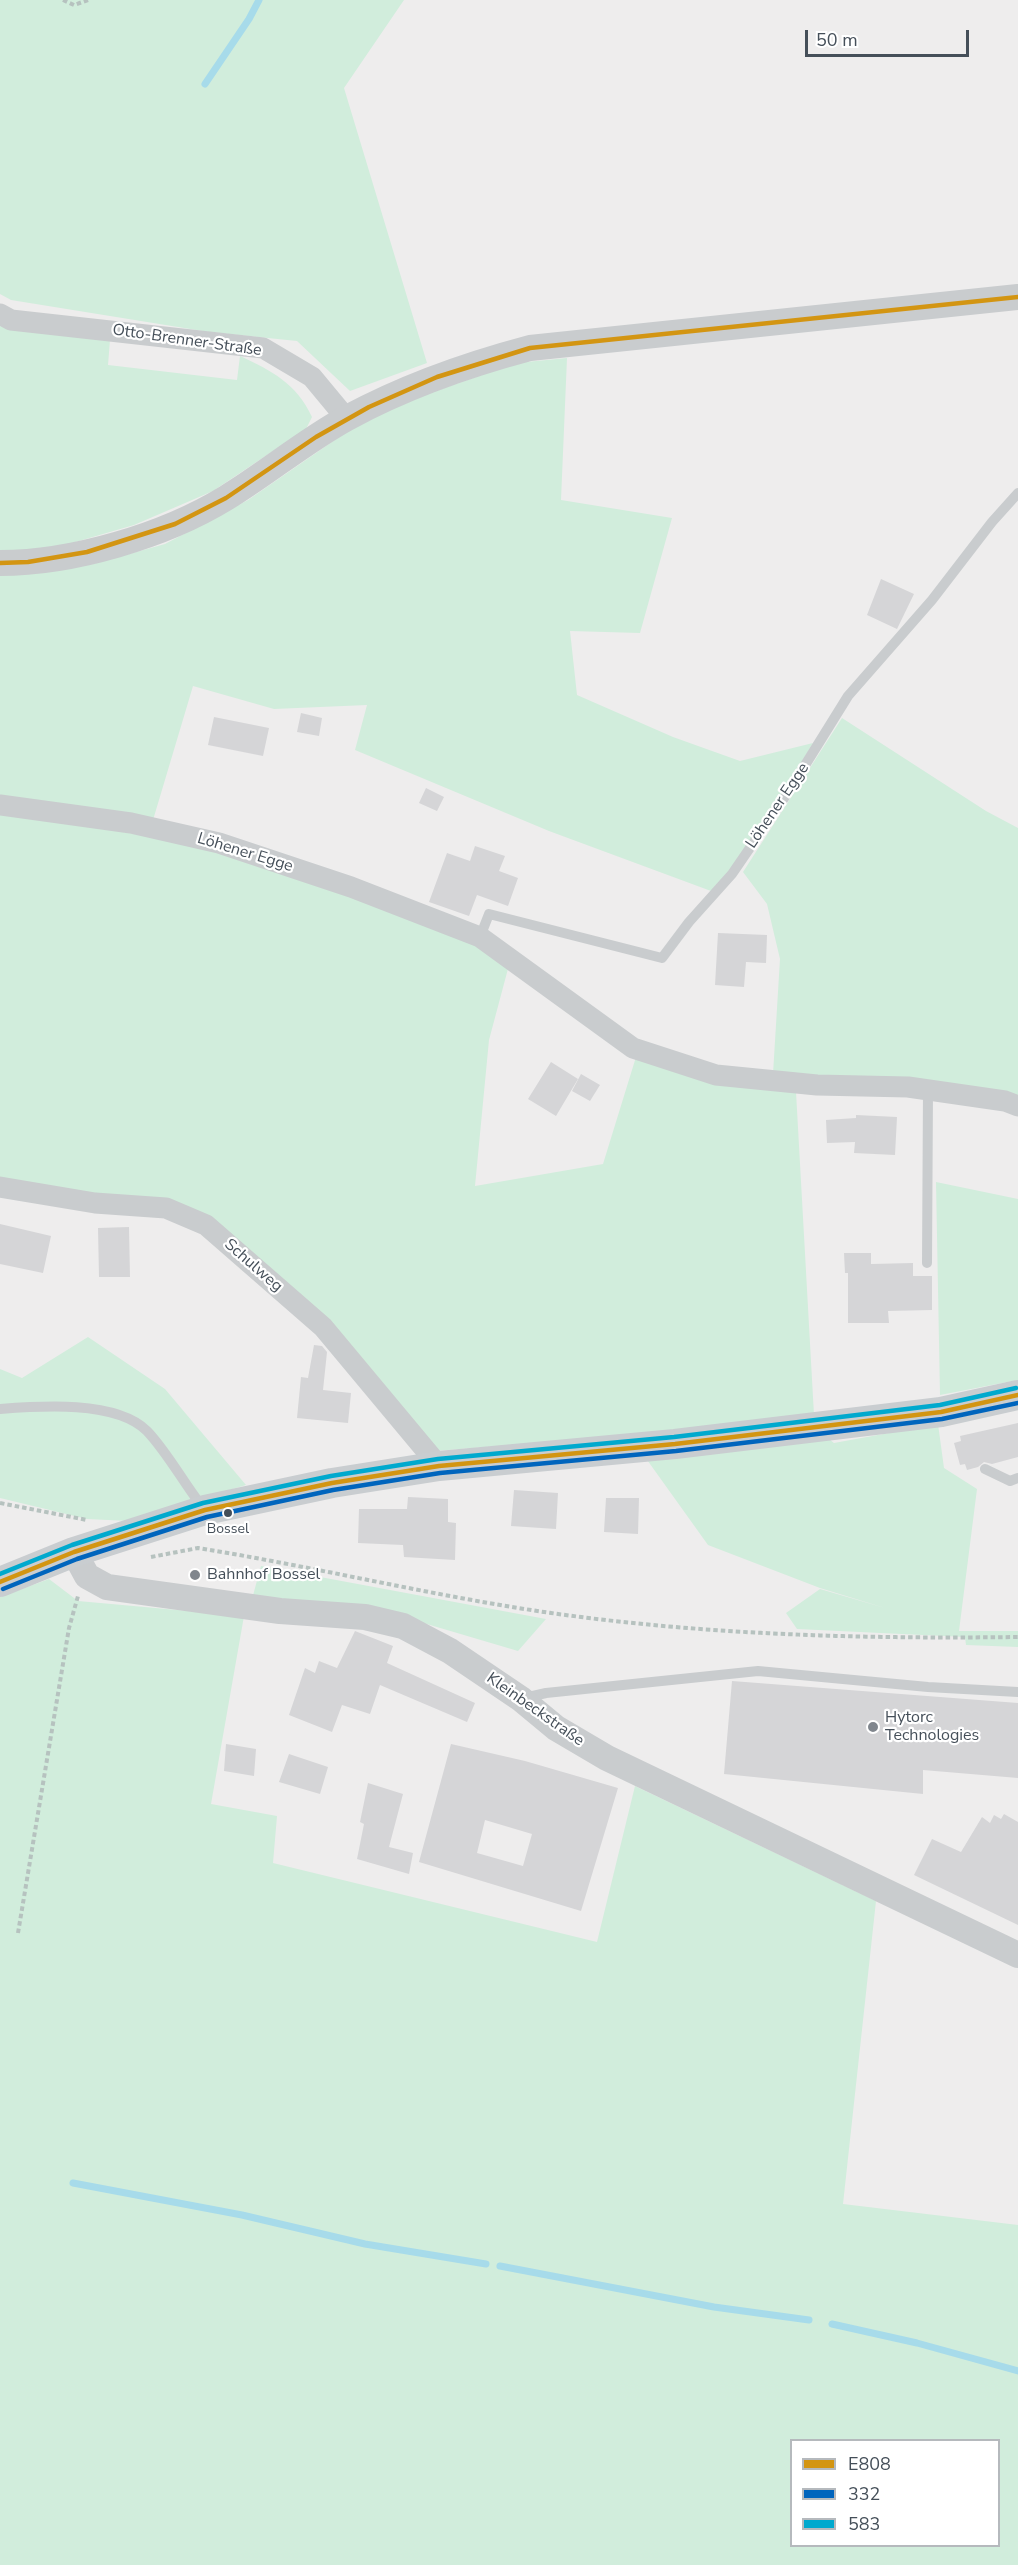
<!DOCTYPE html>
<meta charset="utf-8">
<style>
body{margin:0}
#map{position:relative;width:1018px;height:2565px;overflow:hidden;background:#eeeded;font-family:"Nunito Sans",sans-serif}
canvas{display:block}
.legend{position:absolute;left:790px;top:2439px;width:210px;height:108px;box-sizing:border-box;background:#fff;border:2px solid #b5b9bd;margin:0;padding:8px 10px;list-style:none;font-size:18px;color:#454f59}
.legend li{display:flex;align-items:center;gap:12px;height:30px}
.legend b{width:30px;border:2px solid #b5b9bd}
.scale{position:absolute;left:805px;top:30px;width:164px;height:27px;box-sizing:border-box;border:3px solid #454f59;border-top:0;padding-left:8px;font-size:18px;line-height:21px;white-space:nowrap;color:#454f59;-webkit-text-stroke:4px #fff;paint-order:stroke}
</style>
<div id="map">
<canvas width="1018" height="2565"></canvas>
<ul class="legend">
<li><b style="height:8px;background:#d39512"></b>E808</li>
<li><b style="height:8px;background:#0065bd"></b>332</li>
<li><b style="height:8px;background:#00a9ce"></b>583</li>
</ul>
<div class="scale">50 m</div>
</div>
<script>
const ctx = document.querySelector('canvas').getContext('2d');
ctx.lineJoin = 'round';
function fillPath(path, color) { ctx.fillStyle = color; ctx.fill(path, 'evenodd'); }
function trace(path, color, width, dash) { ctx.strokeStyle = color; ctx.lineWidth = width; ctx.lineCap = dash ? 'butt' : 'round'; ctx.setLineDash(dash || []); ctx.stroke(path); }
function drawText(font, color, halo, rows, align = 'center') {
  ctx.font = font + ' "Nunito Sans",sans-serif'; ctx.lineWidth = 4.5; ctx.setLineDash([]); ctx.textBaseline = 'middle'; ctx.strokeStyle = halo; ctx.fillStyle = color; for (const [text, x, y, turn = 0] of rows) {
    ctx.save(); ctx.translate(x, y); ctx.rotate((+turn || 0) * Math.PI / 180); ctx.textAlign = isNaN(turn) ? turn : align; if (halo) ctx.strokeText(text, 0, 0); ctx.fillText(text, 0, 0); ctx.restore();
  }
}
fillPath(new Path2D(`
 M 0,0 L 404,0 L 344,88 L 427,363 L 350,391 L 297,341 L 209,332 L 11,300 L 0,294 Z
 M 0,326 L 110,340 L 108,365 L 237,380 L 240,356 C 272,371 296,383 312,417 L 306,429 L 213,491 L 134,525 L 48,550 L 0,552 Z
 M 567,358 L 561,500 L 672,518 L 640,633 L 570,631 L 577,695 L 673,737 L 740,761 L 813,743 C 783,794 752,848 711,891 L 549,831 L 355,750 L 367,705 L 274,709 L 193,686 L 153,820 L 0,797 L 0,573 L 93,564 L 165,544 L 248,500 L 342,435 L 387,408 L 516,363 Z
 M 842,718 L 986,811 L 1018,828 L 1018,1102 L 773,1074 L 780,959 L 767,904 L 743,872 Z
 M 0,811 L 200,845 L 473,939 L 509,965 L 489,1040 L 475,1186 L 603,1164 L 636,1057 L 796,1092 L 814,1415 L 600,1438 L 435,1451 L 207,1219 L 0,1183 Z
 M 936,1182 L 1018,1199 L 1018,1380 L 940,1395 Z
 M 88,1337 L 165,1389 L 246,1485 L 129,1521 L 87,1519 L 0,1498 L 0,1369 L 22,1378 Z
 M 938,1424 L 944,1468 L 977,1489 L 959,1631 L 1018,1631 L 1018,1647 L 966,1645 L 965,1637 L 797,1629 L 786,1613 L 820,1589 L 885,1608 L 820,1588 L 708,1545 L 645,1457 L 825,1436 L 834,1443 Z
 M 261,1566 L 546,1619 L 518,1651 L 403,1617 L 252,1599 Z
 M 49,1579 L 78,1601 L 244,1616 L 211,1804 L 277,1816 L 273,1863 L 597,1942 L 635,1786 L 876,1901 L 843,2204 L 1018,2225 L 1018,2565 L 0,2565 L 0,1597 ZM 792,2440 L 998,2440 L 998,2546 L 792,2546 Z`), '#d1eddc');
trace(new Path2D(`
 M 205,84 L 249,19 L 259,0
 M 73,2183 L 242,2215 L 365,2244 L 486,2264
 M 500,2266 L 714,2307 L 809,2320
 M 832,2324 L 917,2343 L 1018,2371`), '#a7dbea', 7);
fillPath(new Path2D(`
 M 881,579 L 914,594 L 897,629 L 867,615 Z
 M 301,713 L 322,718 L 319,736 L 297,732 Z
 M 214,717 L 269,728 L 263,756 L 208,745 Z
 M 426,788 L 444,797 L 437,811 L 419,803 Z
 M 475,846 L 505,856 L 499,871 L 518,878 L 508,906 L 477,895 L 469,916 L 429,902 L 447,853 L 470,861 Z
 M 718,933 L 767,935 L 766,963 L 746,962 L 744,987 L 715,985 Z
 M 551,1062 L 578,1079 L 556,1116 L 528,1099 Z
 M 581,1074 L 600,1085 L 590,1101 L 572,1091 Z
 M 856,1115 L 897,1117 L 895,1155 L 854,1153 L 855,1142 L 827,1143 L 826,1120 L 856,1118 Z
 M 0,1224 L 51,1236 L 43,1273 L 0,1264 Z
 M 129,1227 L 130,1277 L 99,1277 L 98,1228 Z
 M 844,1253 L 871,1253 L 871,1264 L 913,1263 L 913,1276 L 932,1276 L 932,1310 L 888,1311 L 889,1323 L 848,1323 L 848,1273 L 845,1273 Z
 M 314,1345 L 322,1346 L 327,1352 L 323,1390 L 351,1393 L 348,1423 L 297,1418 L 301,1377 L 308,1378 Z
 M 1018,1423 L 1018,1457 L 992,1464 L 984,1462 L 978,1467 L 967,1470 L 965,1464 L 960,1465 L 954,1443 L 961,1441 L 960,1436 Z
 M 514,1490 L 558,1493 L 556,1529 L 511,1526 Z
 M 408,1497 L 448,1499 L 448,1522 L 456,1523 L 455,1560 L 404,1557 L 403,1545 L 358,1543 L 359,1509 L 407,1509 Z
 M 606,1498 L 639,1498 L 638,1534 L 604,1532 Z
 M 355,1631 L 393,1646 L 387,1663 L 475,1703 L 467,1722 L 380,1685 L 370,1714 L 342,1705 L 332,1732 L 289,1715 L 305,1668 L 315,1673 L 319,1661 L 337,1668 Z
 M 732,1681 L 1018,1703 L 1018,1778 L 923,1770 L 923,1794 L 724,1774 Z
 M 226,1744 L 256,1749 L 254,1776 L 224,1771 Z
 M 451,1744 L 525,1761 L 618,1788 L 581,1911 L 419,1862 ZM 485,1820 L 532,1834 L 523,1866 L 477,1853 Z
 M 289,1754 L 328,1767 L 320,1794 L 279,1782 Z
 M 368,1783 L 403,1794 L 389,1847 L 413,1853 L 409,1874 L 357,1859 L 364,1824 L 360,1822 Z
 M 1004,1814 L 1018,1822 L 1018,1925 L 914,1875 L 932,1839 L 961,1852 L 982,1817 L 990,1823 L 994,1815 L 1001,1819 Z`), '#d5d5d7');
trace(new Path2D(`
 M 63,0 L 74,5 L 88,0
 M 0,1503 L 87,1520
 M 151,1557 L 198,1548 C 316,1567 433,1596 551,1613 C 706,1635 862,1639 1018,1637
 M 18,1933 L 69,1628 L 78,1596`), '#b6c2bf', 4, [4.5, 3]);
trace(new Path2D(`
 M 480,937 L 489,914 L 662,958 L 689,922 L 732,874 L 789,791 L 848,696 L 932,600 L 992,522 L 1018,493
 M 927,1263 L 928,1090
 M 0,1409 C 39,1406 116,1400 147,1431 C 168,1453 184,1484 204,1509
 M 985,1469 L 1010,1481 L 1018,1478
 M 524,1698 L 546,1693 L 758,1671 L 928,1687 L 1018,1692`), '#c9ccce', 10);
trace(new Path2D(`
 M 0,314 L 11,320 L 263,348 L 312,377 L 346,418
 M 0,805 L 131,823 L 219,843 L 351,887 L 480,937 L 633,1048 L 716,1075 L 817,1085 L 908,1087 L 1005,1101 L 1018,1106
 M 0,1187 L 95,1203 L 166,1208 L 206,1225 L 323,1327 L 439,1466`), '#c9ccce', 21);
trace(new Path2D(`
 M 0,563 C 72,563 164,536 226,498 C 267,473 305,441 347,418 C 406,386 466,365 530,348 L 1018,297
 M 74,1552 L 87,1576 L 107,1587 L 280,1611 L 365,1617 L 403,1626 L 450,1651 L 521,1699 L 556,1728 L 607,1758 L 1018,1955`), '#c9ccce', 26);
trace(new Path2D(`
 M 0,1582 L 74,1552 L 205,1510 L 332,1483 L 439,1466 L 675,1444 L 941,1412 L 1018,1395`), '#c9cdd0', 30);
trace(new Path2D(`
 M 0,563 L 28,562 L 87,552 L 175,524 L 226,498 L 316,437 L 369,407 L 437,377 L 530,348 L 1018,297
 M 0,1582 L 74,1552 L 205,1510 L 332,1483 L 439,1466 L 675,1444 L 941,1412 L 1018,1395`), '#d39512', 4.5);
trace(new Path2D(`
 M 3,1589 L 77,1559 L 207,1517 L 333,1490 L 440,1473 L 676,1451 L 942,1419 L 1018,1403`), '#0065bd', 4.5);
trace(new Path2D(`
 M 0,1574 L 72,1545 L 203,1503 L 331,1476 L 438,1459 L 674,1437 L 940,1405 L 1016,1388`), '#00a9ce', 4.5);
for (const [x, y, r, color] of [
 [228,1513,5,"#454f59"],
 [195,1575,6,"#80868d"],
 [873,1727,6,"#80868d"]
]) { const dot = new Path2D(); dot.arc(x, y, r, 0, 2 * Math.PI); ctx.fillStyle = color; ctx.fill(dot); trace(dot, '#fff', 2); }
drawText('14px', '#454f59', '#fff', [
 ["Bossel",228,1530]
]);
drawText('16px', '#454f59', '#fff', [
 ["Otto-Brenner-Straße",187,341,8],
 ["Löhener Egge",778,806,-56],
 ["Löhener Egge",245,853,17],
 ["Schulweg",253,1266,41],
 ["Kleinbeckstraße",535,1710,35]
]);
drawText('16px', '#454f59', '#fff', [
 ["Bahnhof Bossel",207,1575],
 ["Hytorc",885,1718],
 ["Technologies",885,1736]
], 'left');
</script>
